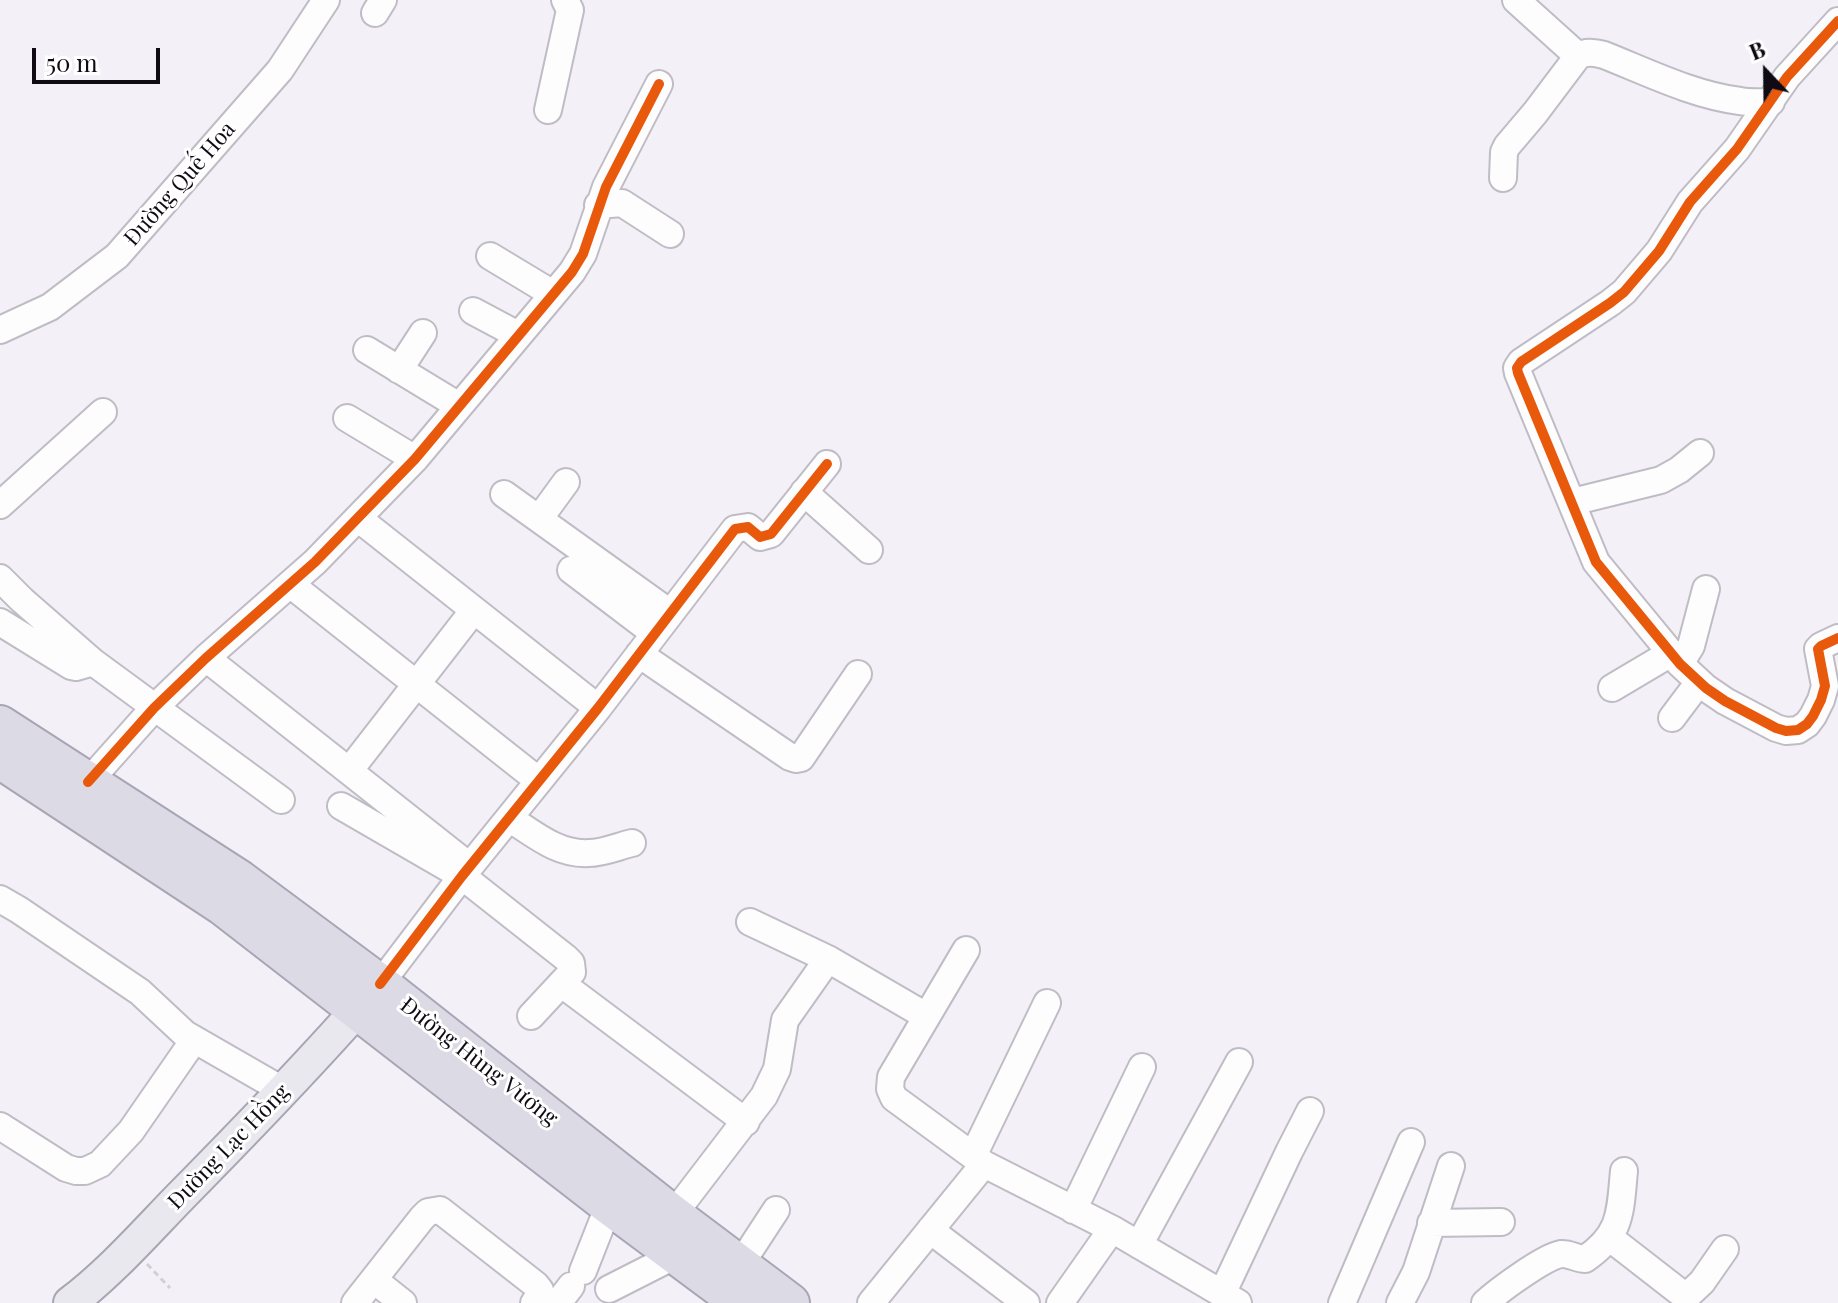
<!DOCTYPE html>
<meta charset="utf-8">
<style>
body{margin:0}
#map{position:relative;width:1838px;height:1303px;overflow:hidden;background:#f3f0f7;font-family:"Playfair Display",serif}
canvas{display:block}
.north{position:absolute;left:1726px;top:32px;width:80px;height:80px;-webkit-text-stroke:6px #fff;paint-order:stroke;rotate:338deg;font-size:22px;font-weight:700;line-height:32px;text-align:center;color:#0f0a14}
.north::after{content:'';display:block;margin:auto;width:28px;height:36px;background:#0f0a14;clip-path:polygon(50% 0,100% 100%,50% 72%,0 100%)}
.scale{position:absolute;left:32px;top:48px;width:128px;height:36px;box-sizing:border-box;border:4px solid #0f0a14;border-top:0;padding-left:10px;font-size:24px;line-height:28px;white-space:nowrap;color:#0f0a14;-webkit-text-stroke:6px #fff;paint-order:stroke}
</style>
<div id="map">
<canvas width="1838" height="1303"></canvas>
<div class="north">B</div>
<div class="scale">50 m</div>
</div>
<script>
const ctx = document.querySelector('canvas').getContext('2d');
ctx.lineJoin = 'round';
function trace(path, color, width, dash) { ctx.strokeStyle = color; ctx.lineWidth = width; ctx.lineCap = dash ? 'butt' : 'round'; ctx.setLineDash(dash || []); ctx.stroke(path); }
function drawText(font, color, halo, rows, align = 'center') {
  ctx.font = font + ' "Playfair Display",serif'; ctx.lineWidth = 6; ctx.setLineDash([]); ctx.textBaseline = 'middle'; ctx.strokeStyle = halo; ctx.fillStyle = color; for (const [text, x, y, turn = 0] of rows) {
    ctx.save(); ctx.translate(x, y); ctx.rotate((+turn || 0) * Math.PI / 180); ctx.textAlign = isNaN(turn) ? turn : align; if (halo) ctx.strokeText(text, 0, 0); ctx.fillText(text, 0, 0); ctx.restore();
  }
}
const minor = new Path2D(`
 M 1516,0 L 1578,56
 M 375,13 L 383,0
 M 1838,21 L 1787,77 L 1737,149 L 1690,202 L 1659,251 L 1624,292 L 1610,303 L 1521,362 L 1517,368 L 1518,373 L 1596,562 L 1680,664 L 1706,688 L 1725,701 L 1776,728 L 1786,731 L 1798,730 L 1807,724 L 1813,716 L 1821,700 L 1825,686 L 1818,649 L 1821,646 L 1838,638
 M 548,110 L 570,10 L 565,0
 M 1503,178 L 1504,152 L 1507,146 L 1535,113 L 1578,56 C 1587,51 1594,53 1604,55 C 1647,72 1693,95 1740,101 C 1750,103 1761,102 1771,102
 M 598,205 L 622,203 L 670,234
 M 490,256 L 553,294
 M 473,311 L 518,335
 M 0,330 L 50,307 L 117,256 L 280,70 L 326,0
 M 367,350 L 459,406
 M 399,370 L 423,333
 M 347,418 L 415,459
 M 804,492 L 869,550
 M 504,494 L 670,613
 M 1572,502 L 1661,480 L 1679,470 L 1700,453
 M 0,505 L 103,412
 M 359,519 L 598,708
 M 539,519 L 566,482
 M 571,570 L 654,633
 M 0,578 L 22,600 L 93,662 L 281,800
 M 290,584 L 539,781
 M 0,622 L 71,666 L 76,667 L 93,662
 M 639,654 L 790,757 L 796,759 L 801,758 L 858,674
 M 206,658 L 464,862
 M 1680,664 L 1691,646 L 1706,589
 M 1612,688 L 1671,653
 M 1672,718 L 1699,682
 M 349,771 L 474,610
 M 88,782 L 154,708 L 206,658 L 315,562 L 415,459 L 572,272 L 583,254 L 606,187 L 659,84
 M 341,806 L 462,876 L 566,958 L 571,963 L 572,972 L 531,1016
 M 509,818 C 534,834 558,855 589,853 C 603,853 619,846 632,843
 M 0,899 L 19,910 L 140,992 L 185,1034 L 284,1091
 M 750,922 L 828,959 L 926,1016
 M 966,950 L 891,1077 L 890,1089 L 894,1098 L 984,1164 L 1112,1229 L 1238,1303
 M 380,984 L 462,876 L 598,708 L 735,529 L 748,527 L 760,537 L 771,534 L 827,464
 M 562,984 L 746,1122
 M 0,1126 L 66,1168 L 76,1171 L 85,1171 L 100,1164 L 131,1131 L 194,1040
 M 973,1156 L 1047,1003
 M 1073,1210 L 1142,1067
 M 673,1215 L 764,1096 L 777,1069 L 785,1020 L 828,959
 M 1431,1223 L 1501,1222
 M 930,1230 L 1026,1303
 M 1610,1238 L 1686,1297 L 1702,1282 L 1725,1249
 M 1139,1245 L 1239,1062
 M 740,1265 L 776,1210
 M 583,1271 L 609,1205
 M 374,1280 L 403,1303
 M 609,1289 L 676,1255
 M 1222,1294 L 1289,1152 L 1310,1111
 M 355,1303 L 422,1218 L 428,1212 L 440,1210 L 536,1285 L 540,1290 L 540,1295 L 534,1303
 M 558,1303 L 571,1286
 M 871,1303 L 984,1164
 M 1060,1303 L 1112,1229
 M 1342,1303 L 1411,1142
 M 1400,1303 L 1416,1272 L 1451,1166
 M 1485,1303 C 1498,1291 1544,1257 1561,1254 C 1569,1253 1577,1259 1585,1259 C 1622,1234 1620,1212 1624,1171`);
const major = new Path2D(`
 M 70,1303 C 109,1274 146,1232 180,1197 C 246,1130 311,1063 373,992`);
const highway = new Path2D(`
 M 0,725 L 240,880 L 380,984 L 673,1215 L 790,1303
 M 0,759 L 223,906 L 609,1205 L 741,1303`);
trace(minor, '#c0bcc5', 30);
trace(major, '#a8a5b4', 36);
trace(highway, '#a8a5b4', 42);
trace(new Path2D(`
 M 147,1264 L 170,1288`), '#d1d0d3', 3, [6, 4]);
trace(minor, '#fdfdfe', 26);
trace(major, '#e9e8ef', 32);
trace(highway, '#dbdae5', 38);
trace(new Path2D(`
 M 1838,21 L 1787,77 L 1737,149 L 1690,202 L 1659,251 L 1624,292 L 1610,303 L 1521,362 L 1517,368 L 1518,373 L 1596,562 L 1680,664 L 1706,688 L 1725,701 L 1776,728 L 1786,731 L 1798,730 L 1807,724 L 1813,716 L 1821,700 L 1825,686 L 1818,649 L 1821,646 L 1838,638
 M 88,782 L 154,708 L 206,658 L 315,562 L 415,459 L 572,272 L 583,254 L 606,187 L 659,84
 M 380,984 L 462,876 L 598,708 L 735,529 L 748,527 L 760,537 L 771,534 L 827,464`), '#e8590c', 10);
drawText('22px', '#0f0a14', '#fff', [
 ["Đường Quế Hoa",180,184,-49],
 ["Đường Hùng Vương",479,1062,38],
 ["Đường Lạc Hồng",229,1147,-46]
]);
</script>
